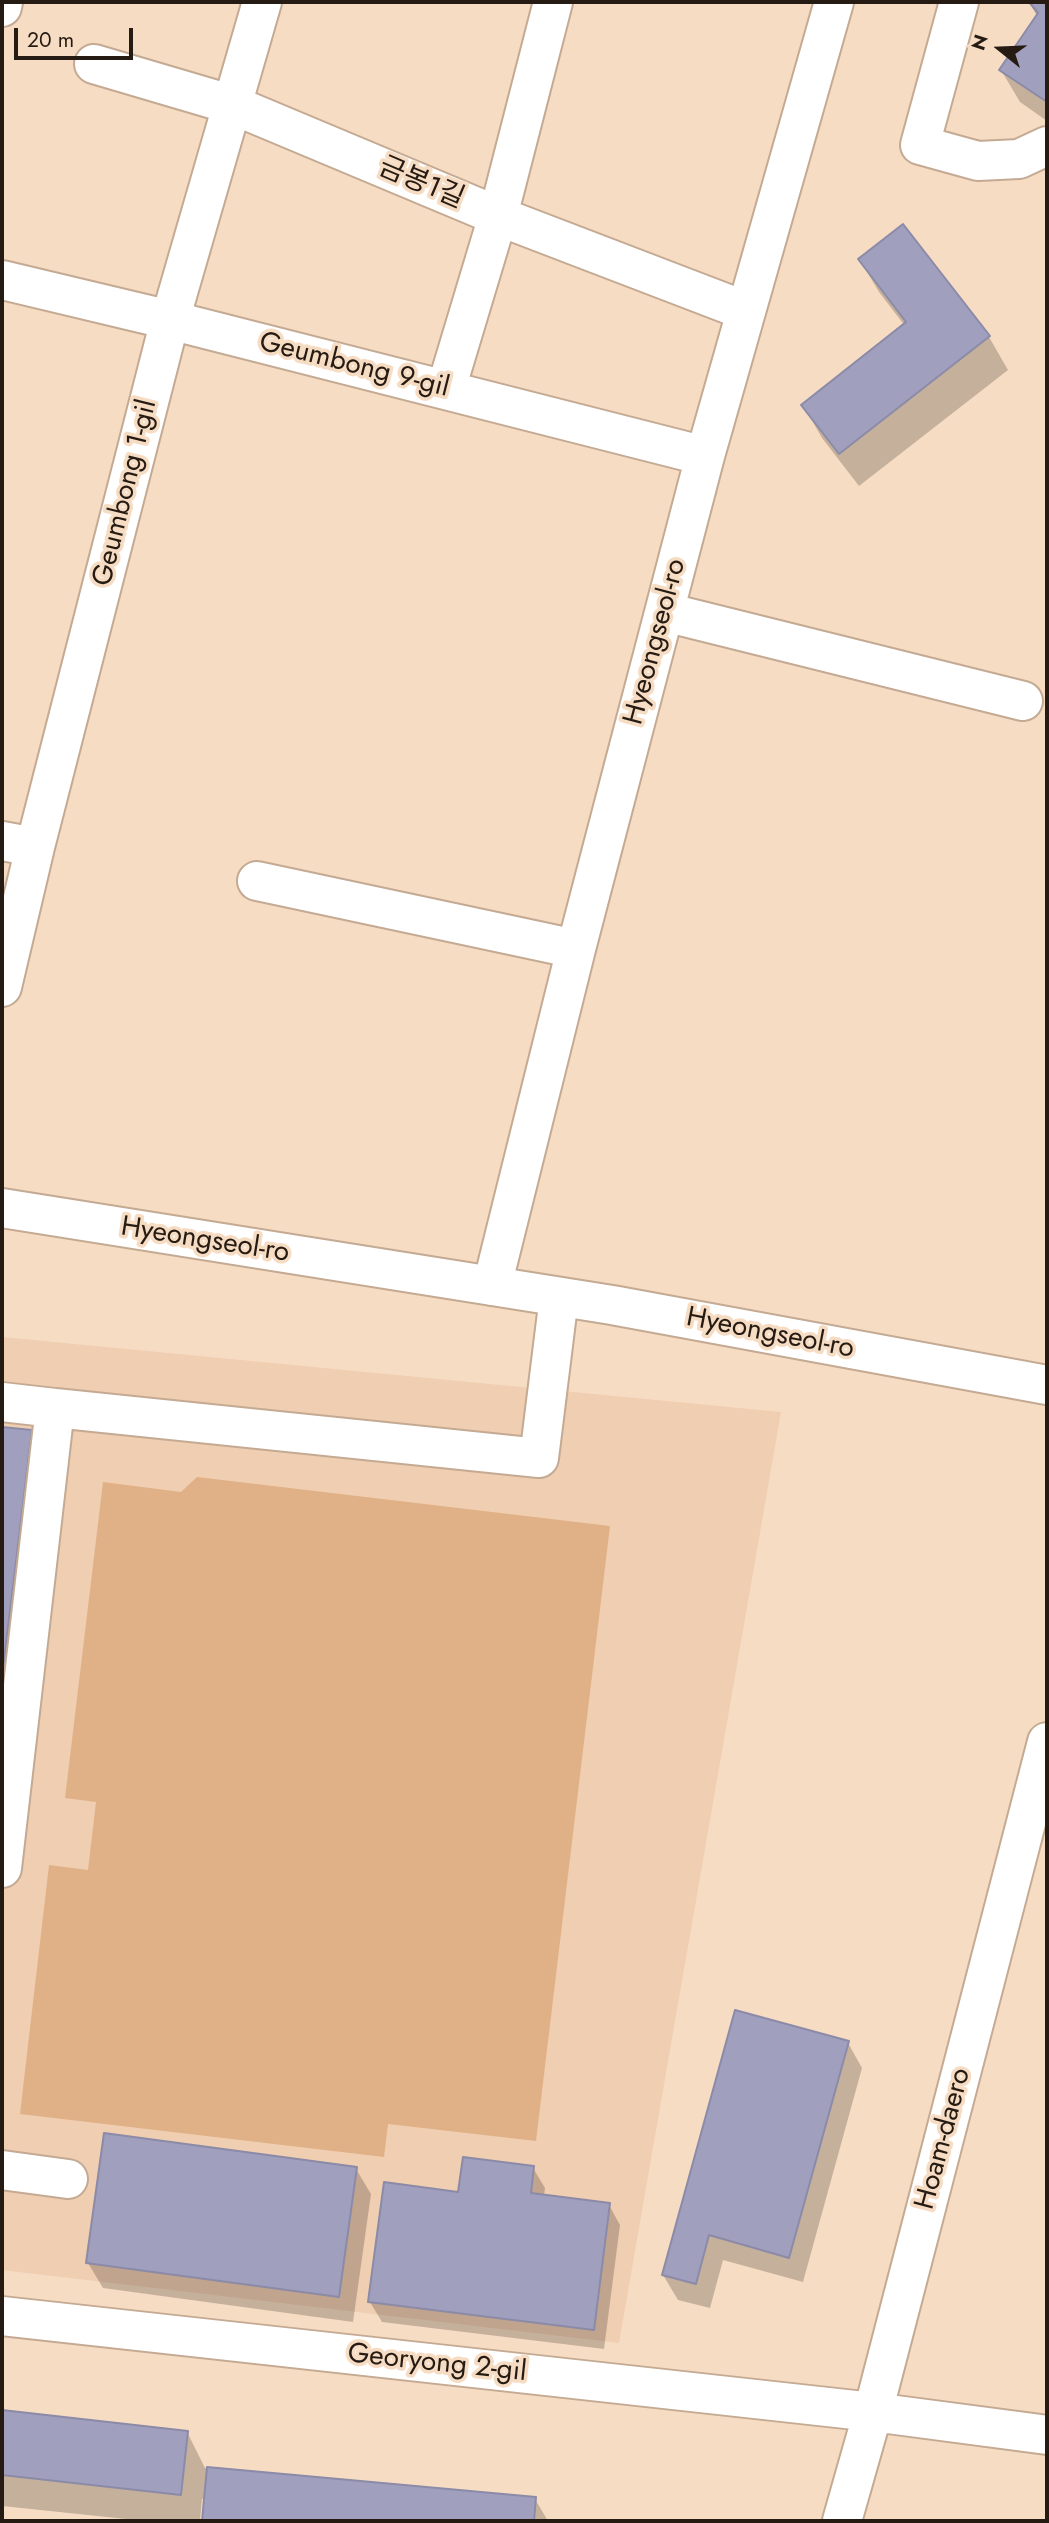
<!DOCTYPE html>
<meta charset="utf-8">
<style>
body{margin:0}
#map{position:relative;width:1049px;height:2523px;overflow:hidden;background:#f7dcc4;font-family:Jost,sans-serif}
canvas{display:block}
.frame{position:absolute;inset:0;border:4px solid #251b12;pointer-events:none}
.north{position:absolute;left:965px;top:14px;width:70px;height:70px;-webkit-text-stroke:5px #f7dcc4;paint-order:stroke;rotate:288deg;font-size:19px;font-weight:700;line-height:28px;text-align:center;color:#251b12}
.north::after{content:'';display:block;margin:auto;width:24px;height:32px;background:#251b12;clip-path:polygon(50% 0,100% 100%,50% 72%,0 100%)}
.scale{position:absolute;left:14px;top:28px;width:119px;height:32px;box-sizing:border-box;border:4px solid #251b12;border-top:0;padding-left:9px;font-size:21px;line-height:24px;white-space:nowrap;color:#251b12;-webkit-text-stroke:5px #f7dcc4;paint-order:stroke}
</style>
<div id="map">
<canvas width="1049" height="2523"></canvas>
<div class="frame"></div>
<div class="north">N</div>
<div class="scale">20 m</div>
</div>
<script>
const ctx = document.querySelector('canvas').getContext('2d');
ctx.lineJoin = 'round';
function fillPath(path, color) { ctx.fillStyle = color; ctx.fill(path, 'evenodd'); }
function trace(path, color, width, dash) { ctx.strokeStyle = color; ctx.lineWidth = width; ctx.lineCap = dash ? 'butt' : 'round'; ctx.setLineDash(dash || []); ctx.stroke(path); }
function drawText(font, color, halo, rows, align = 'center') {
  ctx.font = font + ' Jost,"Noto Sans KR",sans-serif'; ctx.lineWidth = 7; ctx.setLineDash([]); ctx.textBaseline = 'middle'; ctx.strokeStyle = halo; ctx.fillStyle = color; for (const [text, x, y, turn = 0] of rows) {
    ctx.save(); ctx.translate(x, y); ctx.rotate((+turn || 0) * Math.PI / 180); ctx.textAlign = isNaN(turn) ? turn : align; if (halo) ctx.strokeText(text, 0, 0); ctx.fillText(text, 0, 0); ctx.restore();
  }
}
fillPath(new Path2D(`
 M 2,1337 L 781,1412 L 619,2343 L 2,2270 Z`), '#f0ceb1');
fillPath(new Path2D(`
 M 197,1477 L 610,1526 L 536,2141 L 388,2124 L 384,2157 L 20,2114 L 49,1865 L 88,1870 L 96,1802 L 65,1798 L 103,1482 L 181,1492 Z`), '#e0b187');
fillPath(new Path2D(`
 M 1029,2 L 1047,2 L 1047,121 L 1020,102 L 1001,70 L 1037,16 Z
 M 903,226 L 989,337 L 1008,370 L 859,486 L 822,438 L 803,405 L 905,326 L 879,292 L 860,260 Z
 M 2,1428 L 31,1432 L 42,1452 L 2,1703 Z
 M 848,2043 L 862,2068 L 803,2282 L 723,2260 L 710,2308 L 678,2300 L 663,2275 Z
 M 533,2168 L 545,2188 L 544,2196 L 609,2205 L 620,2225 L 604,2349 L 382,2322 L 370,2302 Z
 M 356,2169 L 371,2194 L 353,2322 L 103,2288 L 88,2263 Z
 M 2,2412 L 187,2432 L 205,2468 L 535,2499 L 548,2521 L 203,2521 L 205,2499 L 202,2499 L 200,2521 L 145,2521 L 2,2506 Z`), '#0003');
const building = new Path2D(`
 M 1029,2 L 1047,2 L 1047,102 L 999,70 L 1038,13 Z
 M 903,224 L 990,336 L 839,454 L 801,405 L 906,322 L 858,259 Z
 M 2,1427 L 32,1430 L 2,1677 Z
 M 735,2010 L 849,2041 L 789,2258 L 709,2235 L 696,2284 L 662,2275 Z
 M 104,2133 L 357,2167 L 339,2297 L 86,2263 Z
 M 463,2157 L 534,2166 L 531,2193 L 610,2203 L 594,2330 L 368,2302 L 384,2182 L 458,2192 Z
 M 2,2410 L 188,2431 L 181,2495 L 2,2475 Z
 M 207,2467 L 536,2497 L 534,2521 L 202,2521 Z`);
fillPath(building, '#a19fbe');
trace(building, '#8b8aa7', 2);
const minor = new Path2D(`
 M 959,2 L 920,145 L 978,161 L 1019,159 L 1047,146
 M 2,7 L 3,2
 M 94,64 L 233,105 L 498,216 L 746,311
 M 2,280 L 170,320 L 705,456
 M 446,389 L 498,216 L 553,2
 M 665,612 L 1023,701
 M 2,841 L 35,847
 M 257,881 L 576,949
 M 2,987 L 35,847 L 170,320 L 262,2
 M 2,1208 L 612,1305 L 1047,1385
 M 492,1286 L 576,949 L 705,456 L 834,2
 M 2,1402 L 55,1408
 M 2,1868 L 55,1408 L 539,1458 L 559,1297
 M 2,2170 L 68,2179
 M 2,2316 L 873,2412 L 1047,2435
 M 842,2521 L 873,2412 L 1047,1742`);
trace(minor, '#c4aa93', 42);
trace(minor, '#fff', 38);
drawText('28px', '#251b12', '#f7dcc4', [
 ["금봉1길",421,184,23],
 ["Geumbong 9-gil",354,366,14],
 ["Geumbong 1-gil",126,493,-76],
 ["Hyeongseol-ro",656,642,-75],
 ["Hyeongseol-ro",205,1241,9],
 ["Hyeongseol-ro",770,1334,11],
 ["Hoam-daero",944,2139,-75],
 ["Georyong 2-gil",437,2364,6]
]);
</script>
